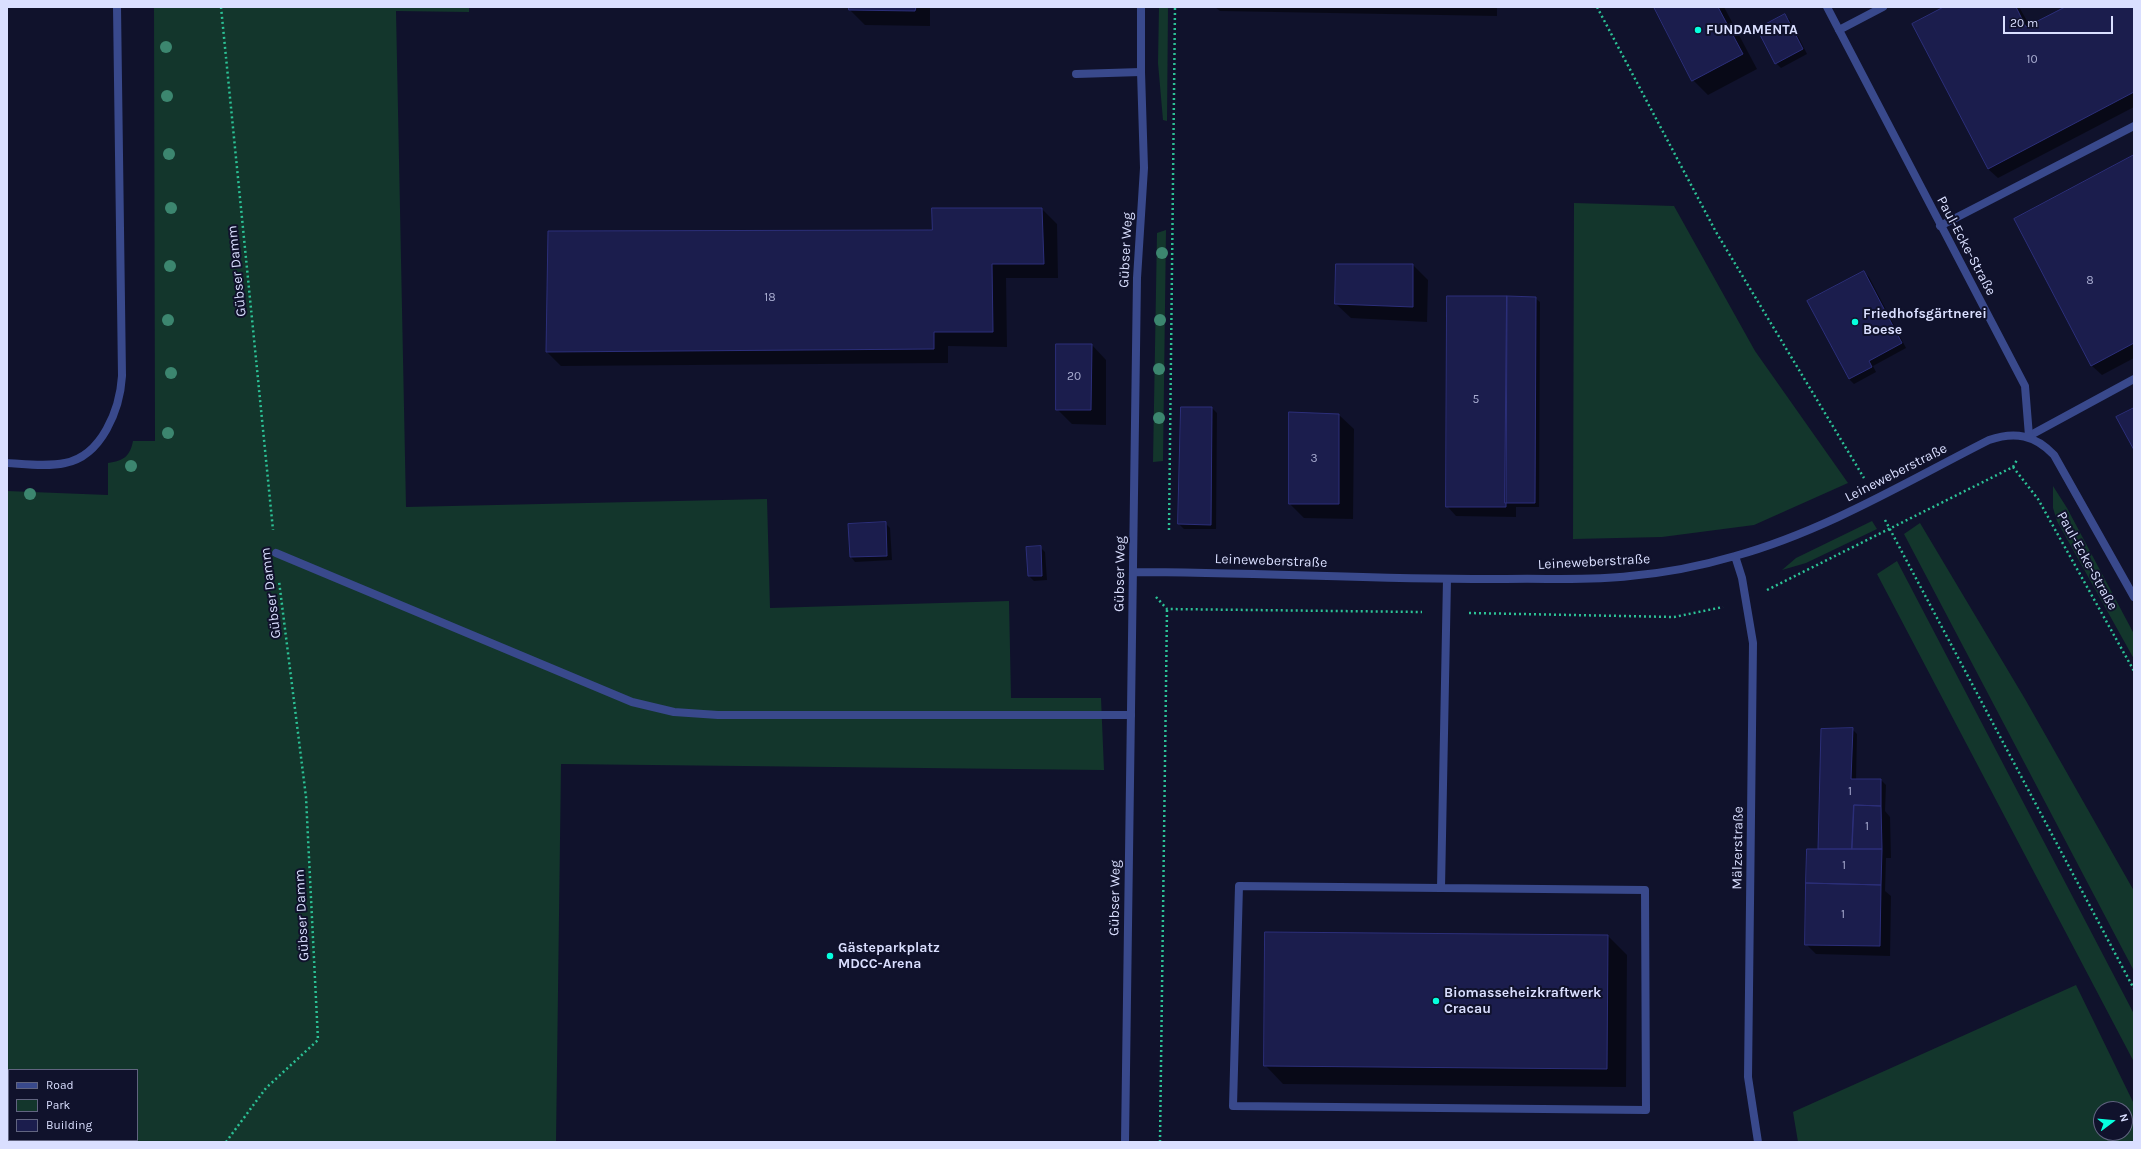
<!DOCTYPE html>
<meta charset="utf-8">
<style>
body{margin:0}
#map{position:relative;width:2141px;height:1149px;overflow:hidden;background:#10122c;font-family:Karla,sans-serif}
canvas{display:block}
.frame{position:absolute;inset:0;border:8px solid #dadfff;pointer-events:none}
.legend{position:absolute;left:8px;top:1069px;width:130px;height:72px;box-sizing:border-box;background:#10122c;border:1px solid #616480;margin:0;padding:5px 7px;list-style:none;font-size:12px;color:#dadfff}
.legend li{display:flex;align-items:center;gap:8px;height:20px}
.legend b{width:20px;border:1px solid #616480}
.north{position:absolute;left:2093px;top:1101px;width:40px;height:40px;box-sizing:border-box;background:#10122c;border:1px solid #616480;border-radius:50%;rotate:74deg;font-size:11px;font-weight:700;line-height:16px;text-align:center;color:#dadfff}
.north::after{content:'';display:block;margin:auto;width:14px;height:18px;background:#06ffde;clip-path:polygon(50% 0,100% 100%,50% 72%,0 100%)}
.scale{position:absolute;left:2003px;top:16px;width:110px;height:18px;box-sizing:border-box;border:2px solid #dadfff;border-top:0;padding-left:5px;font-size:12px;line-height:14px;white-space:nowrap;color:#dadfff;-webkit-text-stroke:3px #10122c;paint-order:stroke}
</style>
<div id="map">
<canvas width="2141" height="1149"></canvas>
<div class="frame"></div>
<ul class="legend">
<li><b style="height:5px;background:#39498c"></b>Road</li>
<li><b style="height:11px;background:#13362c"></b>Park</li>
<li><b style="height:11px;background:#1b1d4d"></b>Building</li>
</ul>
<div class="north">N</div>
<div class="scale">20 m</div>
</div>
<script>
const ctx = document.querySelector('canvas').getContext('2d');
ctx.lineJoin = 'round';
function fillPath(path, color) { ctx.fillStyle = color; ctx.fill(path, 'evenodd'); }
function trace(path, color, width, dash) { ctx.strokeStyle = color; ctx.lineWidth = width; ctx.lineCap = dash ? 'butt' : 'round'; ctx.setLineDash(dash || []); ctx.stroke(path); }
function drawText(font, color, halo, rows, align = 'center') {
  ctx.font = font + ' Karla,sans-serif'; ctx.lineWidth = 4; ctx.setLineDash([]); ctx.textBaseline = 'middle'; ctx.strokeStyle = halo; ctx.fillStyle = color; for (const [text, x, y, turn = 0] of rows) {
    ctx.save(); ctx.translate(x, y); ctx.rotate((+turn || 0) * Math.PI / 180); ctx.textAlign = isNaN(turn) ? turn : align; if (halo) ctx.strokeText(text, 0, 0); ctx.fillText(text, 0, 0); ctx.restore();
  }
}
fillPath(new Path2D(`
 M 154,7 L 469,7 L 469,12 L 396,11 L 406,507 L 767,499 L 770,608 L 1009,601 L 1011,698 L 1101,698 L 1104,770 L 561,764 L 556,1142 L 7,1142 L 7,491 L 108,495 L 108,463 C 124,461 130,456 133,441 L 155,441 ZM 9,1070 L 137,1070 L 137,1140 L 9,1140 Z
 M 1159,7 L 1168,7 L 1167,121 L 1163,120 L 1158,63 Z
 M 1574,203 L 1674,206 L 1755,351 L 1848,483 L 1754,525 L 1662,537 L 1573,539 Z
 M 1166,230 L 1163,461 L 1153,462 L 1157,233 Z
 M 2053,486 L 2067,508 L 2134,634 L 2134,659 L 2057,521 L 2053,508 Z
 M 1872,521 L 1877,529 L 1806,563 L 1782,570 L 1796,558 Z
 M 1920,523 L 2025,699 L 2134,891 L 2134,971 L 1904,534 Z
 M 1897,561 L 2134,1014 L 2134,1062 L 1877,574 Z
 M 2076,985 L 2134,1104 L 2134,1142 L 1798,1142 L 1793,1112 ZM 2101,1109 L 2125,1109 L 2125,1133 L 2101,1133 Z`), '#13362c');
fillPath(new Path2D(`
 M 850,7 L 930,7 L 930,26 L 865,25 L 850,10 Z
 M 1215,7 L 1497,7 L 1497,16 L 1220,11 Z
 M 1655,7 L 1724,7 L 1757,69 L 1708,95 L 1693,80 Z
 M 1946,7 L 2019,7 L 2030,26 L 2067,7 L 2134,7 L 2134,107 L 1998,178 L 1988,169 Z
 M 1785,15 L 1790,20 L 1807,54 L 1781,68 L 1776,63 Z
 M 2134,156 L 2134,358 L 2102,375 L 2092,366 L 2015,219 Z
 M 1042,209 L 1057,224 L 1058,278 L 1006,278 L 1007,347 L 948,346 L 948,363 L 561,366 L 547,352 L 933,231 Z
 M 1337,265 L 1413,265 L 1428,280 L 1427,322 L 1351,318 L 1336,304 Z
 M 1864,272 L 1869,277 L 1906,348 L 1873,366 L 1876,372 L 1854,384 L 1849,379 Z
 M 1535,298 L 1540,302 L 1539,507 L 1516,507 L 1516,517 L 1456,516 L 1447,506 Z
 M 1092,345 L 1106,360 L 1106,425 L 1072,424 L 1057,409 Z
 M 1182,408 L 1212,408 L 1217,413 L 1216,529 L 1184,529 L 1179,524 Z
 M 1290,413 L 1339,415 L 1354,429 L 1353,519 L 1304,518 L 1290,504 Z
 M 886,524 L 890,528 L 892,560 L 855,562 L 851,557 Z
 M 1040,547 L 1045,552 L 1047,580 L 1034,581 L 1029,576 Z
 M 1852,729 L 1857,734 L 1856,780 L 1881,780 L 1886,785 L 1885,811 L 1890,817 L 1891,858 L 1886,858 L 1885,891 L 1891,896 L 1890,956 L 1816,954 L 1806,944 L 1819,850 Z
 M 1266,933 L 1608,936 L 1627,955 L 1626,1087 L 1283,1084 L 1265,1065 Z`), '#0007');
const building = new Path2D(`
 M 849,7 L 916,7 L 915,11 L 849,10 Z
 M 1654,7 L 1718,7 L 1743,54 L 1692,81 Z
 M 1944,7 L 2016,7 L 2026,27 L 2065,7 L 2134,7 L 2134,92 L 1988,169 L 1912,24 Z
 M 1785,14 L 1803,49 L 1775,64 L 1757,29 Z
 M 2134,155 L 2134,343 L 2091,366 L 2014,219 Z
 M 932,208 L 1042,208 L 1044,264 L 992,264 L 993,332 L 934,332 L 934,349 L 546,352 L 548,231 L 932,230 Z
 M 1336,264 L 1413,264 L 1413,307 L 1335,304 Z
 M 1864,271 L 1902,343 L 1869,361 L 1872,367 L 1849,379 L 1807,301 Z
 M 1447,296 L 1507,296 L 1506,507 L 1446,507 Z
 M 1507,296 L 1536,297 L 1535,503 L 1505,503 Z
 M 1056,344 L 1092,344 L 1091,410 L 1056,410 Z
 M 1181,407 L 1212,407 L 1211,525 L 1178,524 Z
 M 2134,408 L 2134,450 L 2116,417 Z
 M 1289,412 L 1339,414 L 1339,504 L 1289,504 Z
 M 886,522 L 887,556 L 850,557 L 848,524 Z
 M 1041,546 L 1042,576 L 1028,576 L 1026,547 Z
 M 1853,728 L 1851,779 L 1881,779 L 1881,806 L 1854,805 L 1852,849 L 1818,849 L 1821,729 Z
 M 1854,805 L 1881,806 L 1882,849 L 1852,849 Z
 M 1807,849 L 1882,849 L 1881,885 L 1806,883 Z
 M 1806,883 L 1881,885 L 1880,946 L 1805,945 Z
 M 1265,932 L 1608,935 L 1607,1069 L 1264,1066 Z`);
fillPath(building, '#1b1d4d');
trace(building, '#2c2f7a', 1);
trace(new Path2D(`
 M 221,7 L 273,530
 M 1597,7 L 1716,232 L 1864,478
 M 2013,467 L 2038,499 L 2134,671
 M 1885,520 L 2134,989
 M 1169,530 L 1175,7
 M 1767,590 L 2013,467 L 2017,460
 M 1156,597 L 1167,609 L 1422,612
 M 1469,613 L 1674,617 L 1723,607
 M 226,1142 L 266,1088 L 318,1040 L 306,797 L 279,581
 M 1160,1142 L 1167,609`), '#2cc296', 2.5, [2, 3]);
trace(new Path2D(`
 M 1839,30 L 1883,7
 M 1076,74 L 1141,72
 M 1940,226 L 2134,126
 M 2029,436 L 2134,379
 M 7,463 C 25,464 47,467 65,463 C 102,456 120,409 122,376 L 117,7
 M 276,553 L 632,702 L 674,712 L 718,715 L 1131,715
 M 1441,888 L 1239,886 L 1233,1106 L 1646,1110 L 1645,890 L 1441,888 L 1447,579`), '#39498c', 8);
trace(new Path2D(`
 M 1827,7 L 2025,386 L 2029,436
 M 1735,556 L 1742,578 L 1753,643 L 1748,1077 L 1758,1142
 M 1133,572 C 1257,572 1381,580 1506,579 C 1547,578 1589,581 1630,576 C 1665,573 1701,566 1735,556 C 1825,531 1906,482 1989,440 C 2015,431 2035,435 2054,455 L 2134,597
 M 1125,1142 L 1137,278 L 1144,168 L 1141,72 L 1141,7`), '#39498c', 8);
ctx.fillStyle = '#3c866f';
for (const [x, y] of [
 [166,47],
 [167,96],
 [169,154],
 [171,208],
 [1162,253],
 [170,266],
 [168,320],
 [1160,320],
 [1159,369],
 [171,373],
 [1159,418],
 [168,433],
 [131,466],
 [30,494]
]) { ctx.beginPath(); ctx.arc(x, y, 6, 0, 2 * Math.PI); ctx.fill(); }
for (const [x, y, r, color] of [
 [1698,30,4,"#06ffde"],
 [1855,322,4,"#06ffde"],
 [830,956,4,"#06ffde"],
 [1436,1001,4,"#06ffde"]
]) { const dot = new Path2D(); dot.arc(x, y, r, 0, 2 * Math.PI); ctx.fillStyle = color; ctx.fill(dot); trace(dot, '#10122c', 1.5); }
drawText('12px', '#aaaed2', null, [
 ["10",2032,60],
 ["8",2090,281],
 ["18",770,298],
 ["20",1074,377],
 ["5",1476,400],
 ["3",1314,459],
 ["1",1850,792],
 ["1",1867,827],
 ["1",1844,866],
 ["1",1843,915]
]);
drawText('bold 14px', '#dadfff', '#10122c', [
 ["FUNDAMENTA",1706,30],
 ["Friedhofsgärtnerei",1863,314],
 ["Boese",1863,330],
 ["Gästeparkplatz",838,948],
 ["MDCC-Arena",838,964],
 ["Biomasseheizkraftwerk",1444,993],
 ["Cracau",1444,1009]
], 'left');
drawText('14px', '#dadfff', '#10122c', [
 ["Paul-Ecke-Straße",1966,246,62],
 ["Gübser Weg",1126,250,-87],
 ["Gübser Damm",237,271,-96],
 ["Leineweberstraße",1896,473,-27],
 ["Leineweberstraße",1271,561,2],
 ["Paul-Ecke-Straße",2087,561,61],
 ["Leineweberstraße",1594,562,-3],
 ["Gübser Weg",1120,574,-89],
 ["Gübser Damm",271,593,-97],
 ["Mälzerstraße",1738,848,-89],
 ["Gübser Weg",1115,898,-89],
 ["Gübser Damm",302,915,-93]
]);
</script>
